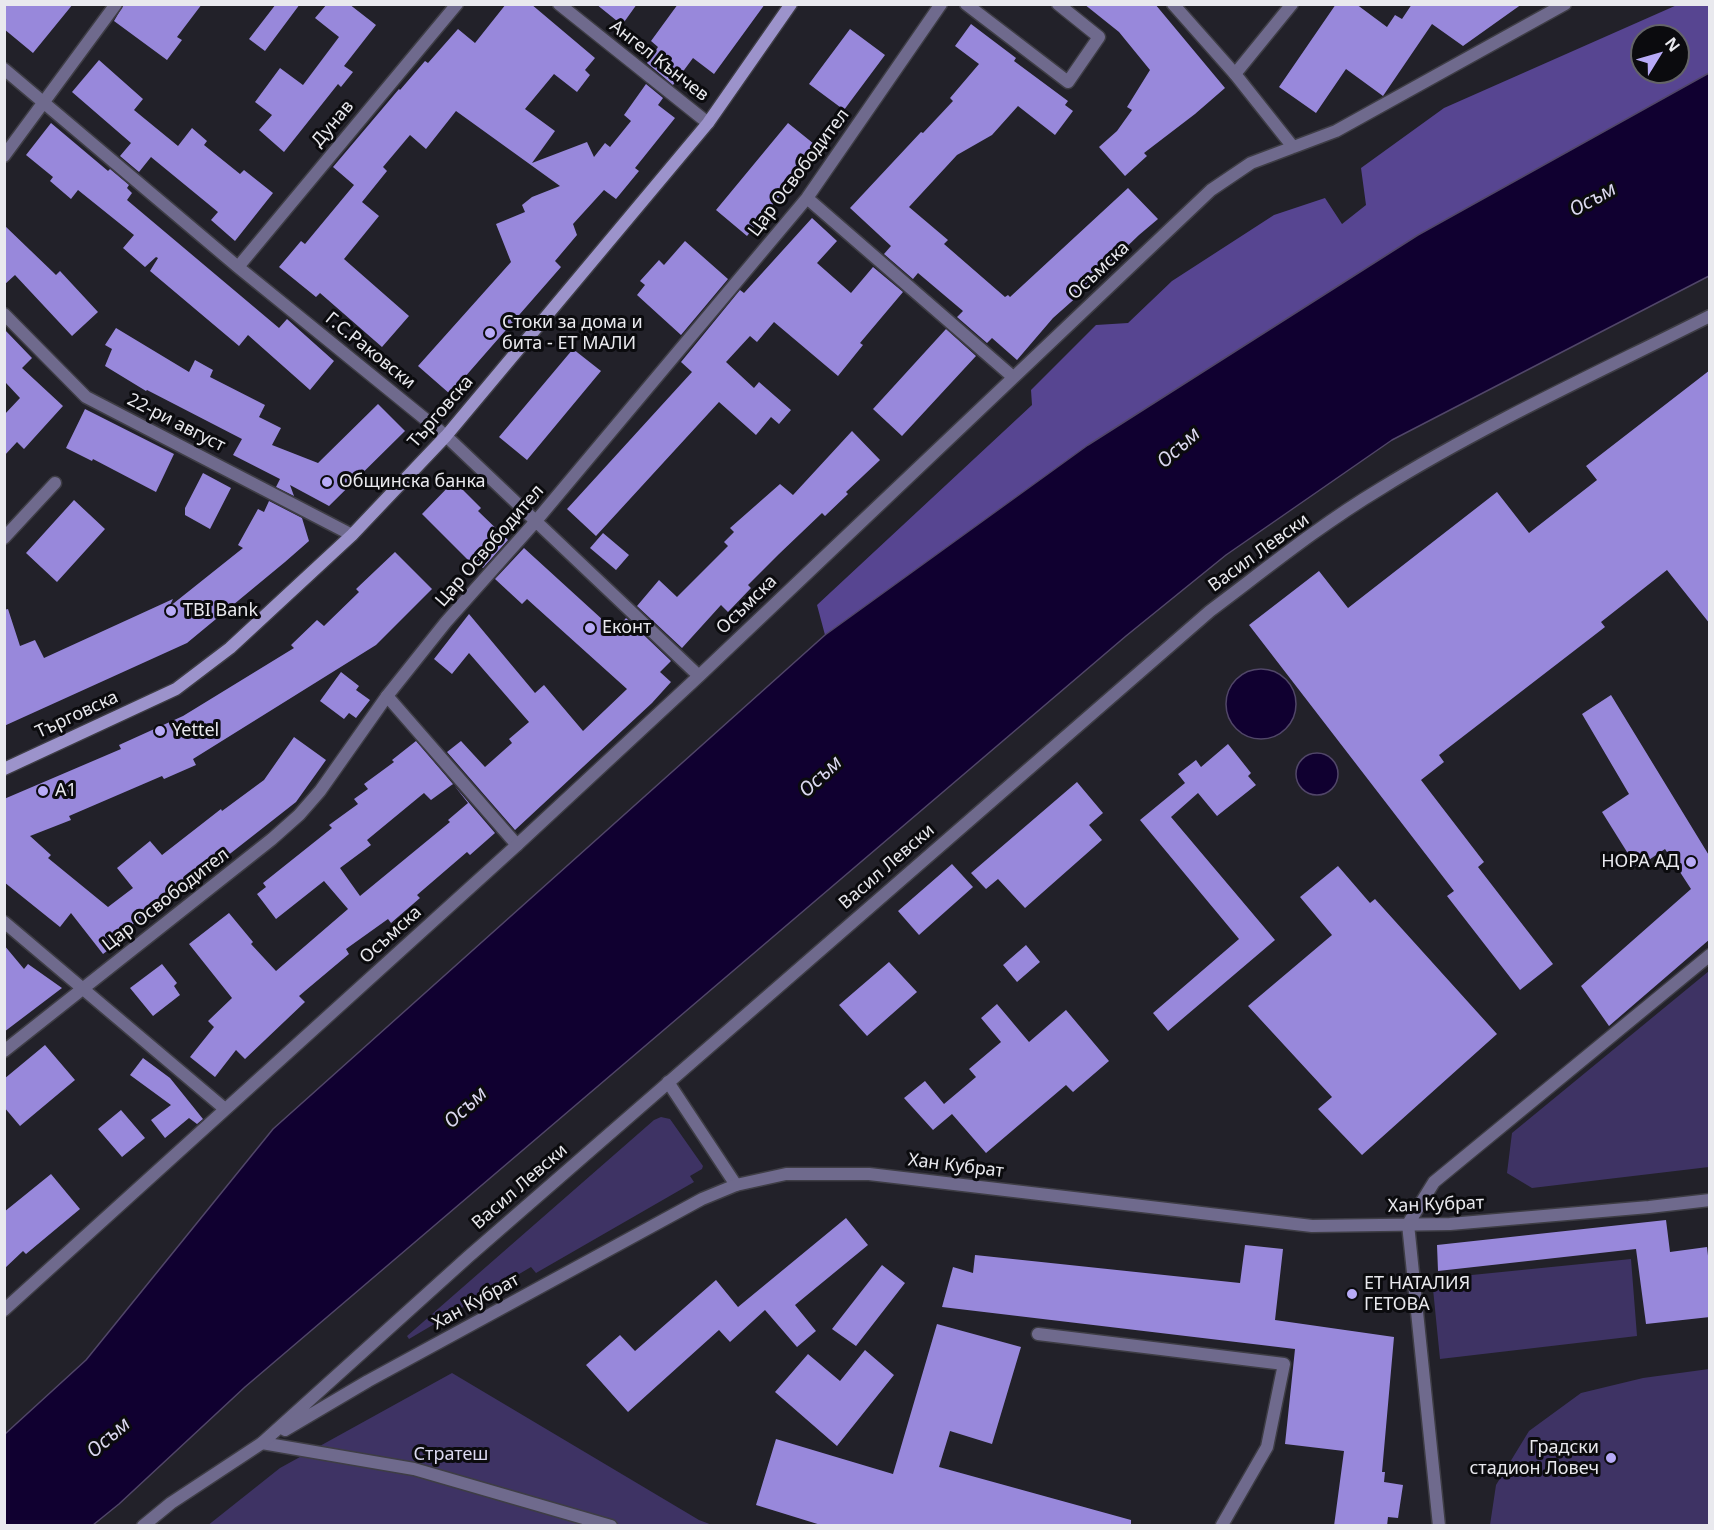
<!DOCTYPE html>
<meta charset="utf-8">
<style>
body{margin:0}
#map{position:relative;width:1714px;height:1530px;overflow:hidden;background:#222129;font-family:"Noto Sans",sans-serif}
canvas{display:block}
.frame{position:absolute;inset:0;border:6px solid #e9e9ee;pointer-events:none}
.north{position:absolute;left:1630px;top:24px;width:60px;height:60px;box-sizing:border-box;background:#0b0b0e;border:2px solid #646468;border-radius:50%;rotate:53deg;font-size:16px;font-weight:700;line-height:24px;text-align:center;color:#e9e9ee}
.north::after{content:'';display:block;margin:auto;width:21px;height:27px;background:#b8abf7;clip-path:polygon(50% 0,100% 100%,50% 72%,0 100%)}
</style>
<div id="map">
<canvas width="1714" height="1530"></canvas>
<div class="frame"></div>
<div class="north">N</div>
</div>
<script>
const ctx = document.querySelector('canvas').getContext('2d');
ctx.lineJoin = 'round';
function fillPath(path, color) { ctx.fillStyle = color; ctx.fill(path, 'evenodd'); }
function trace(path, color, width, dash) { ctx.strokeStyle = color; ctx.lineWidth = width; ctx.lineCap = dash ? 'butt' : 'round'; ctx.setLineDash(dash || []); ctx.stroke(path); }
function drawText(font, color, halo, rows, align = 'center') {
  ctx.font = font + ' "Noto Sans",sans-serif'; ctx.lineWidth = 6; ctx.setLineDash([]); ctx.textBaseline = 'middle'; ctx.strokeStyle = halo; ctx.fillStyle = color; for (const [text, x, y, turn = 0] of rows) {
    ctx.save(); ctx.translate(x, y); ctx.rotate((+turn || 0) * Math.PI / 180); ctx.textAlign = isNaN(turn) ? turn : align; if (halo) ctx.strokeText(text, 0, 0); ctx.fillText(text, 0, 0); ctx.restore();
  }
}
fillPath(new Path2D(`
 M 1709,971 L 1709,1167 L 1532,1188 L 1507,1173 L 1512,1133 Z
 M 661,1117 L 670,1119 L 703,1166 L 702,1169 L 690,1176 L 694,1182 L 536,1273 L 531,1267 L 409,1339 L 407,1336 L 654,1120 Z
 M 1631,1259 L 1637,1336 L 1440,1359 L 1432,1279 Z
 M 1709,1369 L 1709,1525 L 1490,1525 L 1496,1485 L 1529,1431 L 1581,1393 L 1643,1378 Z
 M 452,1373 L 699,1520 L 712,1525 L 207,1526 L 280,1468 Z`), '#3e3364');
fillPath(new Path2D(`
 M 1677,5 L 1709,5 L 1709,73 L 1418,235 L 1088,445 L 825,635 L 817,605 L 1032,405 L 1031,390 L 1096,325 L 1128,323 L 1172,281 L 1274,215 L 1325,198 L 1342,224 L 1366,205 L 1361,168 L 1444,108 ZM 1642,36 L 1678,36 L 1678,72 L 1642,72 Z`), '#574591');
const water = new Path2D(`
 M 1709,73 L 1709,276 L 1392,440 L 1226,555 L 1126,636 L 245,1387 L 119,1504 L 93,1525 L 5,1525 L 5,1434 L 86,1360 L 273,1129 L 825,635 L 1088,445 L 1418,235 Z
 M1226 704a35 35 0 1 1 70 0a35 35 0 1 1-70 0Z
 M1296 774a21 21 0 1 1 42 0a21 21 0 1 1-42 0Z`);
fillPath(water, '#100030');
trace(water, '#514669', 1.5);
fillPath(new Path2D(`
 M 4,4 L 73,4 L 33,53 L 4,29 Z
 M 124,4 L 202,4 L 177,37 L 182,40 L 167,60 L 114,21 Z
 M 276,4 L 300,4 L 265,51 L 249,39 Z
 M 327,4 L 349,4 L 376,25 L 344,66 L 353,72 L 341,87 L 338,84 L 284,152 L 259,130 L 272,115 L 255,102 L 280,68 L 303,85 L 339,37 L 315,18 Z
 M 506,4 L 531,4 L 595,58 L 585,70 L 590,75 L 577,92 L 554,74 L 525,109 L 555,131 L 532,163 L 587,142 L 594,157 L 605,143 L 610,147 L 631,121 L 624,115 L 646,84 L 663,98 L 658,105 L 675,118 L 635,168 L 639,171 L 616,199 L 604,190 L 573,224 L 577,235 L 555,261 L 561,267 L 450,394 L 418,366 L 511,262 L 496,224 L 525,212 L 522,205 L 532,197 L 560,186 L 456,111 L 426,149 L 410,135 L 383,167 L 387,171 L 362,202 L 379,216 L 344,259 L 409,316 L 382,347 L 320,293 L 316,297 L 279,267 L 301,241 L 305,244 L 354,185 L 333,167 L 399,89 L 400,90 L 425,61 L 428,63 L 458,29 L 475,43 Z
 M 596,4 L 637,4 L 622,25 Z
 M 678,4 L 765,4 L 714,74 L 693,58 L 673,85 L 647,63 L 658,47 L 651,41 Z
 M 1084,4 L 1155,4 L 1225,88 L 1195,114 L 1144,153 L 1147,156 L 1125,176 L 1099,147 L 1117,131 L 1132,110 L 1127,107 L 1150,70 L 1119,32 Z
 M 1336,4 L 1356,4 L 1387,27 L 1395,15 L 1402,19 L 1412,4 L 1522,4 L 1463,46 L 1432,24 L 1383,96 L 1346,69 L 1316,113 L 1279,87 Z
 M 971,24 L 1016,58 L 1014,61 L 1068,101 L 1065,105 L 1073,111 L 1055,135 L 1018,106 L 992,135 L 957,155 L 909,207 L 948,240 L 944,244 L 1005,297 L 1008,295 L 1010,297 L 1128,188 L 1158,219 L 1139,235 L 1087,285 L 1088,287 L 1053,318 L 1017,360 L 992,338 L 987,343 L 957,317 L 963,311 L 918,273 L 913,279 L 884,254 L 891,246 L 850,208 L 921,132 L 923,133 L 953,101 L 950,98 L 979,64 L 955,46 Z
 M 850,29 L 885,55 L 844,110 L 809,84 Z
 M 99,60 L 143,99 L 134,110 L 178,146 L 192,128 L 207,141 L 204,145 L 240,174 L 244,170 L 273,193 L 235,241 L 211,220 L 218,212 L 151,157 L 139,172 L 120,156 L 131,143 L 72,92 Z
 M 51,123 L 108,171 L 110,169 L 129,185 L 127,188 L 132,193 L 127,200 L 279,328 L 287,319 L 334,361 L 310,390 L 248,335 L 239,346 L 150,271 L 158,258 L 156,257 L 145,267 L 123,248 L 134,235 L 78,190 L 71,199 L 50,181 L 53,177 L 26,155 Z
 M 788,123 L 819,148 L 747,236 L 716,210 Z
 M 812,218 L 837,241 L 817,263 L 851,293 L 873,267 L 903,292 L 860,343 L 863,345 L 838,376 L 774,322 L 757,342 L 750,336 L 726,362 L 754,388 L 759,382 L 791,410 L 779,424 L 771,417 L 756,435 L 719,402 L 596,536 L 567,509 L 692,372 L 681,362 L 740,290 L 744,293 Z
 M 4,225 L 56,275 L 60,271 L 98,312 L 72,336 L 15,275 L 4,285 Z
 M 685,241 L 728,279 L 681,335 L 637,295 L 645,285 L 640,281 L 659,260 L 664,265 Z
 M 116,328 L 189,372 L 195,360 L 213,370 L 210,377 L 265,405 L 259,417 L 281,428 L 272,445 L 318,463 L 378,404 L 405,431 L 329,506 L 290,485 L 294,496 L 276,487 L 280,479 L 233,455 L 242,439 L 147,390 L 146,391 L 105,366 L 112,349 L 105,345 Z
 M 4,329 L 32,358 L 22,368 L 63,406 L 24,449 L 17,442 L 4,456 L 4,415 L 20,398 L 6,383 L 4,385 Z
 M 946,329 L 976,356 L 902,436 L 873,409 Z
 M 573,349 L 601,371 L 527,460 L 499,437 Z
 M 1710,370 L 1710,624 L 1667,570 L 1601,622 L 1605,627 L 1439,755 L 1444,762 L 1421,780 L 1484,862 L 1478,867 L 1553,964 L 1520,990 L 1447,896 L 1454,891 L 1249,625 L 1319,571 L 1348,608 L 1497,492 L 1529,533 L 1597,480 L 1586,466 Z
 M 85,409 L 174,454 L 156,492 L 93,459 L 92,461 L 66,448 Z
 M 852,431 L 880,460 L 846,492 L 848,494 L 825,516 L 822,513 L 779,554 L 748,585 L 751,588 L 728,612 L 721,605 L 682,648 L 637,606 L 659,580 L 677,597 L 728,546 L 724,542 L 734,532 L 730,528 L 780,484 L 793,495 Z
 M 203,473 L 231,488 L 210,529 L 185,515 L 185,508 Z
 M 454,481 L 481,508 L 478,511 L 508,540 L 483,568 L 474,560 L 471,563 L 422,514 Z
 M 74,500 L 105,529 L 57,582 L 26,553 Z
 M 269,501 L 302,518 L 309,541 L 285,562 L 187,643 L 4,726 L 4,610 L 8,609 L 20,646 L 35,640 L 44,658 L 173,599 L 169,607 L 243,548 L 238,545 L 258,509 L 264,512 Z
 M 603,533 L 629,555 L 616,570 L 590,548 Z
 M 524,548 L 615,631 L 626,618 L 671,661 L 660,672 L 671,682 L 652,703 L 515,830 L 447,752 L 461,741 L 485,767 L 512,743 L 509,739 L 529,722 L 469,653 L 452,674 L 434,659 L 469,614 L 535,693 L 544,685 L 583,731 L 627,689 L 527,599 L 522,604 L 495,579 Z
 M 395,552 L 432,589 L 376,645 L 193,759 L 196,765 L 164,779 L 162,776 L 69,816 L 71,820 L 30,836 L 51,855 L 48,858 L 108,907 L 133,888 L 117,868 L 150,841 L 162,855 L 221,809 L 222,811 L 264,780 L 294,737 L 326,760 L 296,802 L 208,871 L 204,866 L 126,930 L 130,934 L 103,954 L 71,913 L 60,927 L 4,882 L 4,799 L 121,749 L 119,745 L 183,716 L 294,648 L 291,645 L 317,620 L 324,626 L 359,592 L 356,589 Z
 M 341,672 L 359,686 L 356,690 L 370,700 L 356,718 L 349,713 L 344,719 L 320,701 Z
 M 1611,695 L 1710,857 L 1710,939 L 1609,1026 L 1581,986 L 1691,889 L 1665,849 L 1637,868 L 1602,812 L 1629,794 L 1582,714 Z
 M 416,741 L 495,833 L 470,855 L 467,852 L 417,895 L 420,898 L 391,923 L 388,919 L 346,949 L 349,954 L 299,996 L 305,1002 L 245,1059 L 236,1050 L 215,1077 L 190,1057 L 214,1027 L 208,1021 L 232,998 L 189,944 L 229,913 L 253,942 L 251,944 L 276,971 L 348,909 L 324,881 L 276,919 L 257,894 L 266,887 L 263,883 L 332,828 L 329,825 L 358,804 L 354,799 L 368,789 L 364,784 L 394,762 L 392,760 ZM 453,784 L 468,803 L 448,820 L 450,822 L 360,896 L 340,868 L 371,845 L 367,840 L 424,793 L 431,800 Z
 M 1228,744 L 1251,773 L 1248,776 L 1256,785 L 1217,816 L 1198,793 L 1171,817 L 1275,940 L 1168,1031 L 1153,1013 L 1239,939 L 1140,820 L 1185,783 L 1178,774 L 1196,760 L 1201,767 Z
 M 1077,782 L 1103,813 L 1089,825 L 1102,840 L 1025,908 L 998,879 L 986,889 L 971,873 Z
 M 952,864 L 973,887 L 919,935 L 898,911 Z
 M 1338,866 L 1370,903 L 1375,899 L 1497,1034 L 1362,1155 L 1318,1109 L 1332,1097 L 1248,1006 L 1332,935 L 1300,897 Z
 M 4,945 L 24,969 L 28,964 L 62,988 L 4,1032 Z
 M 1026,945 L 1040,962 L 1017,982 L 1003,965 Z
 M 889,962 L 917,992 L 867,1036 L 839,1005 Z
 M 162,964 L 177,983 L 174,986 L 180,995 L 153,1016 L 130,988 Z
 M 997,1004 L 1029,1042 L 1066,1010 L 1109,1061 L 1073,1092 L 1066,1085 L 986,1153 L 952,1114 L 933,1130 L 904,1098 L 925,1081 L 944,1104 L 976,1077 L 969,1069 L 1001,1042 L 981,1018 Z
 M 45,1045 L 75,1080 L 20,1126 L 4,1107 L 4,1079 Z
 M 143,1058 L 170,1078 L 203,1119 L 197,1124 L 189,1118 L 165,1138 L 151,1120 L 171,1105 L 130,1075 Z
 M 121,1110 L 145,1138 L 122,1157 L 98,1129 Z
 M 51,1174 L 80,1209 L 26,1254 L 23,1251 L 4,1269 L 4,1212 Z
 M 846,1218 L 868,1245 L 795,1305 L 816,1331 L 797,1347 L 765,1310 L 730,1342 L 719,1330 L 628,1412 L 586,1365 L 620,1335 L 635,1351 L 716,1280 L 738,1307 Z
 M 1666,1220 L 1670,1252 L 1707,1247 L 1710,1273 L 1710,1317 L 1646,1324 L 1636,1249 L 1438,1271 L 1437,1245 Z
 M 1245,1245 L 1283,1249 L 1275,1320 L 1394,1337 L 1382,1472 L 1385,1472 L 1384,1482 L 1403,1485 L 1398,1518 L 1388,1517 L 1387,1526 L 1334,1526 L 1344,1451 L 1285,1444 L 1295,1349 L 942,1307 L 953,1267 L 973,1273 L 975,1255 L 1240,1283 Z
 M 882,1265 L 905,1283 L 856,1346 L 832,1329 Z
 M 937,1324 L 1021,1347 L 992,1444 L 950,1431 L 939,1467 L 1131,1520 L 1131,1526 L 824,1526 L 756,1505 L 776,1439 L 893,1474 Z
 M 865,1350 L 894,1375 L 837,1446 L 775,1392 L 808,1354 L 840,1381 Z`), '#9888db');
const lane = new Path2D(`
 M 1235,74 L 1292,4
 M 4,538 L 55,483
 M 387,696 L 517,845
 M 668,1082 L 736,1185
 M 1408,1224 L 1439,1526
 M 1038,1334 L 1284,1364 L 1267,1447 L 1222,1525 L 1224,1526
 M 262,1443 L 414,1469 L 611,1526`);
const street = new Path2D(`
 M 559,4 L 708,123
 M 966,4 L 1068,82 L 1099,37 L 1058,4
 M 1173,4 L 1235,74 L 1293,147
 M 4,69 L 238,267 L 446,436 L 699,676
 M 4,156 L 116,4
 M 807,198 L 1013,377
 M 238,267 L 457,4
 M 4,314 L 86,397 L 352,535
 M 4,922 L 225,1109
 M 4,1051 L 272,839 L 299,815 L 320,791 L 387,696 L 446,622 L 536,521 L 807,198 L 941,4
 M 1408,1224 L 1434,1182 L 1710,955
 M 4,1310 L 517,845 L 699,676 L 1211,190 L 1251,163 L 1336,131 L 1565,4
 M 285,1430 L 368,1381 L 702,1199 L 736,1185 L 786,1174 L 869,1174 L 1312,1226 L 1450,1224 L 1649,1207 L 1710,1200
 M 143,1526 L 171,1503 L 262,1443 L 468,1257 L 1210,611 C 1266,569 1320,525 1380,489 C 1485,424 1599,372 1710,316`);
const secondary = new Path2D(`
 M 4,769 L 176,689 L 230,648 L 352,535 L 446,436 L 708,123 L 791,4`);
trace(lane, '#3e3d45', 15);
trace(street, '#3e3d45', 15);
trace(secondary, '#3e3d45', 15);
trace(lane, '#6f6a8d', 12);
trace(street, '#6f6a8d', 12);
trace(secondary, '#9c93cb', 12);
for (const [x, y, r, color] of [
 [490,333,6,"#b8abf7"],
 [327,482,6,"#b8abf7"],
 [171,611,6,"#b8abf7"],
 [590,628,6,"#b8abf7"],
 [160,731,6,"#b8abf7"],
 [43,791,6,"#b8abf7"],
 [1691,862,6,"#b8abf7"],
 [1352,1294,6,"#b8abf7"],
 [1611,1458,6,"#b8abf7"]
]) { const dot = new Path2D(); dot.arc(x, y, r, 0, 2 * Math.PI); ctx.fillStyle = color; ctx.fill(dot); trace(dot, '#0b0b0e', 2); }
drawText('18px', '#e9e9ee', '#0b0b0e', [
 ["Ангел Кънчев",659,61,38],
 ["Дунав",333,124,-50],
 ["Цар Освободител",799,173,-53],
 ["Осъмска",1099,271,-43],
 ["Г.С.Раковски",370,351,39],
 ["Търговска",441,412,-49],
 ["22-ри август",176,423,27],
 ["Цар Освободител",490,546,-49],
 ["Васил Левски",1259,553,-36],
 ["Осъмска",747,605,-44],
 ["Търговска",77,715,-25],
 ["Васил Левски",887,867,-41],
 ["Цар Освободител",166,900,-38],
 ["Осъмска",391,935,-42],
 ["Хан Кубрат",956,1166,7],
 ["Васил Левски",520,1187,-41],
 ["Хан Кубрат",1436,1205,-2],
 ["Хан Кубрат",476,1302,-29]
]);
drawText('18px', '#e9e9ee', '#0b0b0e', [
 ["Стоки за дома и",502,323],
 ["бита - ЕТ МАЛИ",502,344],
 ["Общинска банка",339,482],
 ["TBI Bank",183,611],
 ["Еконт",602,628],
 ["Yettel",172,731],
 ["A1",55,791],
 ["НОРА АД",1679,862,"right"],
 ["ЕТ НАТАЛИЯ",1364,1284],
 ["ГЕТОВА",1364,1305],
 ["Градски",1599,1448,"right"],
 ["стадион Ловеч",1599,1469,"right"]
], 'left');
drawText('18px', '#dcdaf0', '#0b0b0e', [
 ["Стратеш",451,1455]
]);
drawText('italic 20px', '#dbd8ef', '#0b0b0e', [
 ["Осъм",1593,200,-29],
 ["Осъм",1179,448,-42],
 ["Осъм",821,777,-43],
 ["Осъм",466,1108,-43],
 ["Осъм",109,1438,-41]
]);
</script>
